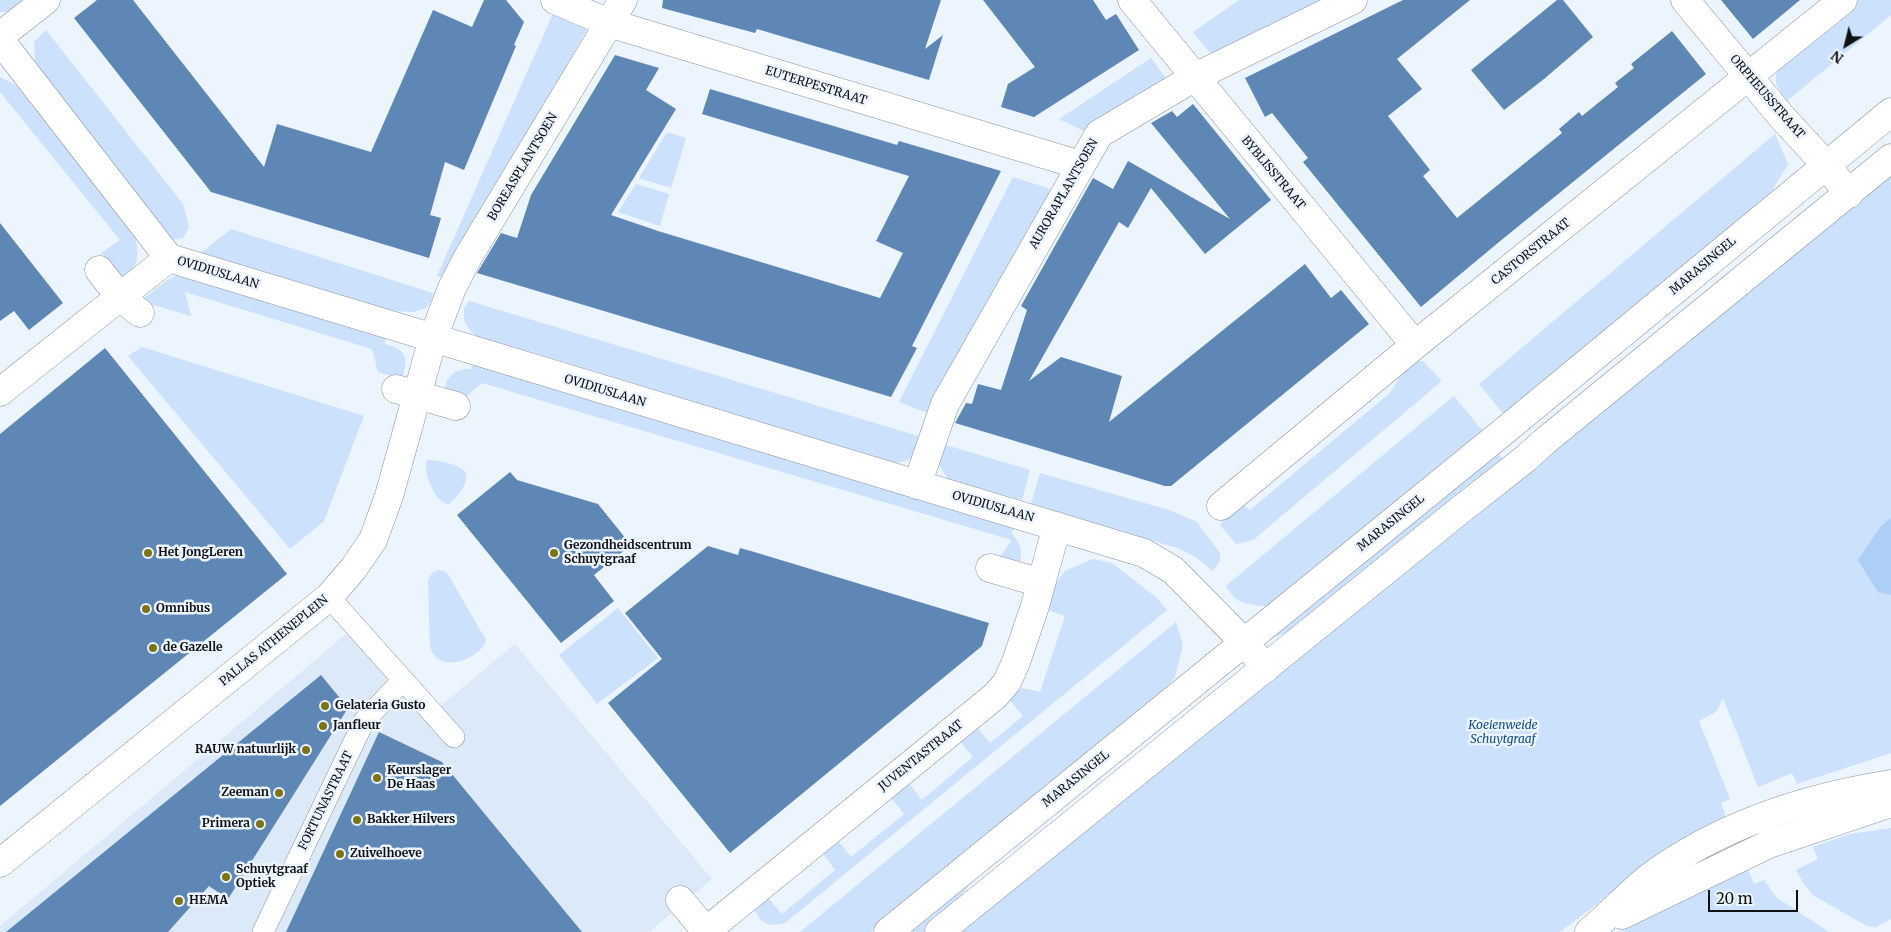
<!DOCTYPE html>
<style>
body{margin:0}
#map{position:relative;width:1891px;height:932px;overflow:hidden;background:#ecf4fe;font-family:Merriweather,serif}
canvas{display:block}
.north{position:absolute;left:1821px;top:20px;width:50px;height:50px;-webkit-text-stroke:4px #ecf4fe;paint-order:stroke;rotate:216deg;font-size:14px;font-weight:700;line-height:20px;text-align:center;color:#0f1115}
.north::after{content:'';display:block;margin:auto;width:18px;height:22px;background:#0f1115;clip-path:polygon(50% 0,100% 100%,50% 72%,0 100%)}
.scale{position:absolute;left:1708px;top:890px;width:90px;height:22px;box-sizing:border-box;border:2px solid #0f1115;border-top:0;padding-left:6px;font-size:15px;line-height:18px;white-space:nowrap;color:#0f1115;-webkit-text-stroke:4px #ecf4fe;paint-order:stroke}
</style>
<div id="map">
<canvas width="1891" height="932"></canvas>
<div class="north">N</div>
<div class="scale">20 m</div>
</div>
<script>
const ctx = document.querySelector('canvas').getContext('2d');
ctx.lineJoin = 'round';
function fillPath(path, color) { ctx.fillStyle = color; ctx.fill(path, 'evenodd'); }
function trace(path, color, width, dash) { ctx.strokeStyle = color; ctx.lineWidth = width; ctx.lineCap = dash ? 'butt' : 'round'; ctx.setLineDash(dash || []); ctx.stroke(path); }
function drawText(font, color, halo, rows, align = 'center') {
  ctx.font = font + ' Merriweather,serif'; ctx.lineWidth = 5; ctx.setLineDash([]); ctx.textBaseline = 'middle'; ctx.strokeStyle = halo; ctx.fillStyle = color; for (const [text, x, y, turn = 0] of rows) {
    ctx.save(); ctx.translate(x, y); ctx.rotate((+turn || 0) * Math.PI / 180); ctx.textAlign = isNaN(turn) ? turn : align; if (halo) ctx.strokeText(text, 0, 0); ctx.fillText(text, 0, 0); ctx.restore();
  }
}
fillPath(new Path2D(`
 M 352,629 L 430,715 L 515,644 L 712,879 L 649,932 L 0,932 L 0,926 Z`), '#dce9f9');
fillPath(new Path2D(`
 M 0,0 L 28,0 L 13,12 L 0,12 Z
 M 1239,0 L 1335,0 L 1217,61 L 1193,32 Z
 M 1858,0 L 1891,0 L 1891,15 L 1787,101 L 1776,84 L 1776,66 Z
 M 555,9 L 590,24 L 447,279 L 437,276 Z
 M 46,30 L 183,204 L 189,227 L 183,238 L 173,240 L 35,63 L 34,42 Z
 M 1151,58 L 1170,84 L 1086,132 L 1059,119 Z
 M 0,77 L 16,85 L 134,232 C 139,252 141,267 122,280 L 101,253 L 120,240 L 0,92 Z
 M 667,132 L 686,138 L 671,188 L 639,178 Z
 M 1775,134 L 1788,164 L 1762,207 L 1505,416 L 1479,384 Z
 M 1891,161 L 1891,517 L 1881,526 L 1878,591 L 1891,595 L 1891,753 L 1797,784 L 1792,773 L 1758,787 L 1723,698 L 1716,712 L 1699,721 L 1730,799 L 1721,803 L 1728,823 L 1621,886 L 1560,932 L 953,932 Z
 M 1013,177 L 1057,191 L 930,414 L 899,402 Z
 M 636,184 L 669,194 L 660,226 L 618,212 Z
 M 231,229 L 433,293 L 432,300 L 426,308 L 413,312 L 390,311 L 201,253 Z
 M 179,274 L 386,337 L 385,344 C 408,350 408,358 402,379 L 378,372 L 372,349 L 185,292 L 191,316 L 140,301 L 169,279 Z
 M 469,301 L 925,438 C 917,455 913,461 894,463 L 542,355 L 478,338 L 469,329 L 464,320 L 464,308 Z
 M 142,347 L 364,416 L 324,521 L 290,549 L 128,356 Z
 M 1418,361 L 1423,361 L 1442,381 L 1253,540 L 1236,544 L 1220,525 L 1239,502 L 1250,510 L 1391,392 L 1405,367 Z
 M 473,363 L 1014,526 L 1012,534 C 1022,545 1023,552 1019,566 L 997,561 L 1012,540 L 482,383 L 465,398 L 444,392 C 446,376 455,368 471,369 Z
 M 1454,396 L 1486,435 L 1273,607 C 1250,604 1238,607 1226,586 Z
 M 939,443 L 1030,470 L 1022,500 L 949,480 L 938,464 Z
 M 1495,449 L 1504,461 L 1295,629 L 1264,641 Z
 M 427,460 C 440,460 457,464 466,472 C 468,485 458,496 449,504 C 436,504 422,472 427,460 Z
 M 1040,473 L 1169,510 L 1197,522 L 1220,553 L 1220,561 L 1213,571 L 1197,558 L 1180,549 L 1031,504 Z
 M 1093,559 L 1112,563 L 1157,598 L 1167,610 L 785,923 C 767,927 763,924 754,910 L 768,898 L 782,914 L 835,870 L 823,854 L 839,842 L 851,857 L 904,814 L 890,797 L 908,782 L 922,800 L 973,757 L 960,741 L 977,727 L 990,743 L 1023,716 L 1009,699 L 1022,688 L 1040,692 L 1065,616 L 1047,610 L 1054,585 L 1065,571 Z
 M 438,570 L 446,572 L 449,576 L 486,640 C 484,656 437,678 430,646 L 428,580 L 432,573 Z
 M 618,608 L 658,658 L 597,704 L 559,655 Z
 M 1176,622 L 1183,645 L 1175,677 L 1144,713 L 871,932 L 800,932 Z
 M 1891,828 L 1891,919 L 1876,927 L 1867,926 L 1814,896 L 1804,884 L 1796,870 L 1818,859 L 1813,847 L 1850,834 Z
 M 1745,863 L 1754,884 L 1764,880 L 1776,897 L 1829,932 L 1619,932 L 1651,911 Z
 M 968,879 L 971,883 L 941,920 L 926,932 L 903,932 Z`), '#cce1fb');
fillPath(new Path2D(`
 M 1891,517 L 1891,595 L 1878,592 L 1858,560 L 1881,526 Z`), '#accef7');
fillPath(new Path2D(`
 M 97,0 L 133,0 L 264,167 L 277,124 L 371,152 L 433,10 L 472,27 L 484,0 L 506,0 L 524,22 L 514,45 L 516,46 L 464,170 L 445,162 L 430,215 L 441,218 L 429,258 L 211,192 L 74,18 Z
 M 663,0 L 941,0 L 925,49 L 943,35 L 929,80 L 757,29 L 755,33 L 662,8 Z
 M 983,0 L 1093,0 L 1106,20 L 1116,14 L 1139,50 L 1034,117 L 1001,107 L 1008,84 L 1035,67 Z
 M 1403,0 L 1470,0 L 1397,59 L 1422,89 L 1388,116 L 1430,170 L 1423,176 L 1457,218 L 1562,133 L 1559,129 L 1579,112 L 1582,116 L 1618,87 L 1615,83 L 1634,68 L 1631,64 L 1672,31 L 1706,74 L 1499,242 L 1421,307 L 1303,162 L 1308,158 L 1272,113 L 1265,117 L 1245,78 Z
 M 1557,0 L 1563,0 L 1593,37 L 1544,79 L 1504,110 L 1471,70 Z
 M 1721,0 L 1800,0 L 1753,39 Z
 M 615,55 L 659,68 L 646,90 L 676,109 L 611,215 L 658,231 L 880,298 L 903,253 L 876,241 L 909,176 L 702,114 L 710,89 L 897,145 L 899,141 L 1001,171 L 912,346 L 917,348 L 891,397 L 477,273 L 501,233 L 517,238 L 531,195 Z
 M 1193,104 L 1271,200 L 1205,254 L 1151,188 L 1128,228 L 1119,222 L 1029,381 L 1061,357 L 1122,376 L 1109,422 L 1305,264 L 1331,298 L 1341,290 L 1369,324 L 1171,486 L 1165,486 L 955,423 L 966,403 L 972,404 L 978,384 L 1001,390 L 1027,310 L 1021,306 L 1093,178 L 1113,189 L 1128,161 L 1230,219 L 1151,123 L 1172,111 L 1177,117 Z
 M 0,223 L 63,303 L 29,330 L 14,311 L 0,321 Z
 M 105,348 L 287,574 L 0,806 L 0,434 Z
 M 510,472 L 517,480 L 598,504 L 631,545 L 594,575 L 614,601 L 561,643 L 457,515 Z
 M 708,546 L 738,555 L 740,548 L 751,551 L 989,623 L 982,646 L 730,853 L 608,703 L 662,659 L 625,613 Z
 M 321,675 L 348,708 L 228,899 L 209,886 L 168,932 L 6,932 Z
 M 379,732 L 442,762 L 582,932 L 286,932 Z`), '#5f87b6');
const pedestrian = new Path2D(`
 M 329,597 L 454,737
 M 263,932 L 364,721 L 403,680`);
const minor = new Path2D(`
 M 555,0 L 609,23 L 1080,165
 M 1132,0 L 1415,345
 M 1685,0 L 1781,116 L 1826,165 L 1849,194
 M 0,36 L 46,0
 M 0,40 L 169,258 L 1144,553 L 1173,570 L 1244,642 L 1266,668
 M 99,270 L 120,297 L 140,313
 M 396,389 L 456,406
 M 0,392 L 169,258
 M 917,485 L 945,404 L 1099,134 L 1195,77 L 1353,0
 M 1221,506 L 1415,345 L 1843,0
 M 990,568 L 1041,583
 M 0,863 L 329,597 L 353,569 L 373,540 L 389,496 L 433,338 L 452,288 L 468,257 L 623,0
 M 680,900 L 706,931
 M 705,932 L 995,696 L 1007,682 L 1016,662 L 1035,606 L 1057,526`);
const tertiary = new Path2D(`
 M 888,932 L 1503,432 L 1891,112
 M 939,932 L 1459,511 L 1525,459 L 1545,441 L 1891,158`);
const primary = new Path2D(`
 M 1622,915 L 1769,844 L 1891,803
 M 1589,932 C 1610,915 1629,893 1651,876 C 1721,825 1807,797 1891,784`);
trace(pedestrian, '#8e959e', 22);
trace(minor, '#8e959e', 29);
trace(tertiary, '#8e959e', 29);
trace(primary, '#8e959e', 29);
trace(pedestrian, '#fff', 21);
trace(minor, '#fff', 28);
trace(tertiary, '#fff', 28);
trace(primary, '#fff', 28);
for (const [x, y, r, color] of [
 [148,553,5,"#7c7315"],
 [554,553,5,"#7c7315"],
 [146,609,5,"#7c7315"],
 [153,648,5,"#7c7315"],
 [325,706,5,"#7c7315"],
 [323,726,5,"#7c7315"],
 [306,750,5,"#7c7315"],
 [377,778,5,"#7c7315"],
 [279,793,5,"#7c7315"],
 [357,820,5,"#7c7315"],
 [260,824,5,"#7c7315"],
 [340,854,5,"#7c7315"],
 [226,877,5,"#7c7315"],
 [179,901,5,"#7c7315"]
]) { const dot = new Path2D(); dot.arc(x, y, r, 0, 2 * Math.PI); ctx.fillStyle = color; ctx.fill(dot); trace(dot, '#ecf4fe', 2); }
drawText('12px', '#0f1115', '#ecf4fe', [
 ["EUTERPESTRAAT",816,86,17],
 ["ORPHEUSSTRAAT",1767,97,49],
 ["BOREASPLANTSOEN",523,167,-59],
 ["BYBLISSTRAAT",1273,173,50],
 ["AURORAPLANTSOEN",1064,194,-60],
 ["CASTORSTRAAT",1531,252,-39],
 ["MARASINGEL",1703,266,-40],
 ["OVIDIUSLAAN",218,273,17],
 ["OVIDIUSLAAN",605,391,17],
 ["OVIDIUSLAAN",993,507,16],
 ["MARASINGEL",1391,523,-39],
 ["PALLAS ATHENEPLEIN",274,641,-39],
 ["JUVENTASTRAAT",921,756,-39],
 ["MARASINGEL",1076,779,-39],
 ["FORTUNASTRAAT",326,801,-64]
]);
drawText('bold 12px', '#0f1115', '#ecf4fe', [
 ["Gezondheidscentrum",564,546],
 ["Schuytgraaf",564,560],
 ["Het JongLeren",158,553],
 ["Omnibus",156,609],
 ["de Gazelle",163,648],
 ["Gelateria Gusto",335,706],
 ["Janfleur",333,726],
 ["RAUW natuurlijk",296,750,"right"],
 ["Keurslager",387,771],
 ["De Haas",387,785],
 ["Zeeman",269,793,"right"],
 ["Bakker Hilvers",367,820],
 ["Primera",250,824,"right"],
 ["Zuivelhoeve",350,854],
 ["Schuytgraaf",236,870],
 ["Optiek",236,884],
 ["HEMA",189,901]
], 'left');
drawText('italic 12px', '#134c88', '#ecf4fe', [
 ["Koeienweide",1503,726],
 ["Schuytgraaf",1503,740]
]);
</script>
